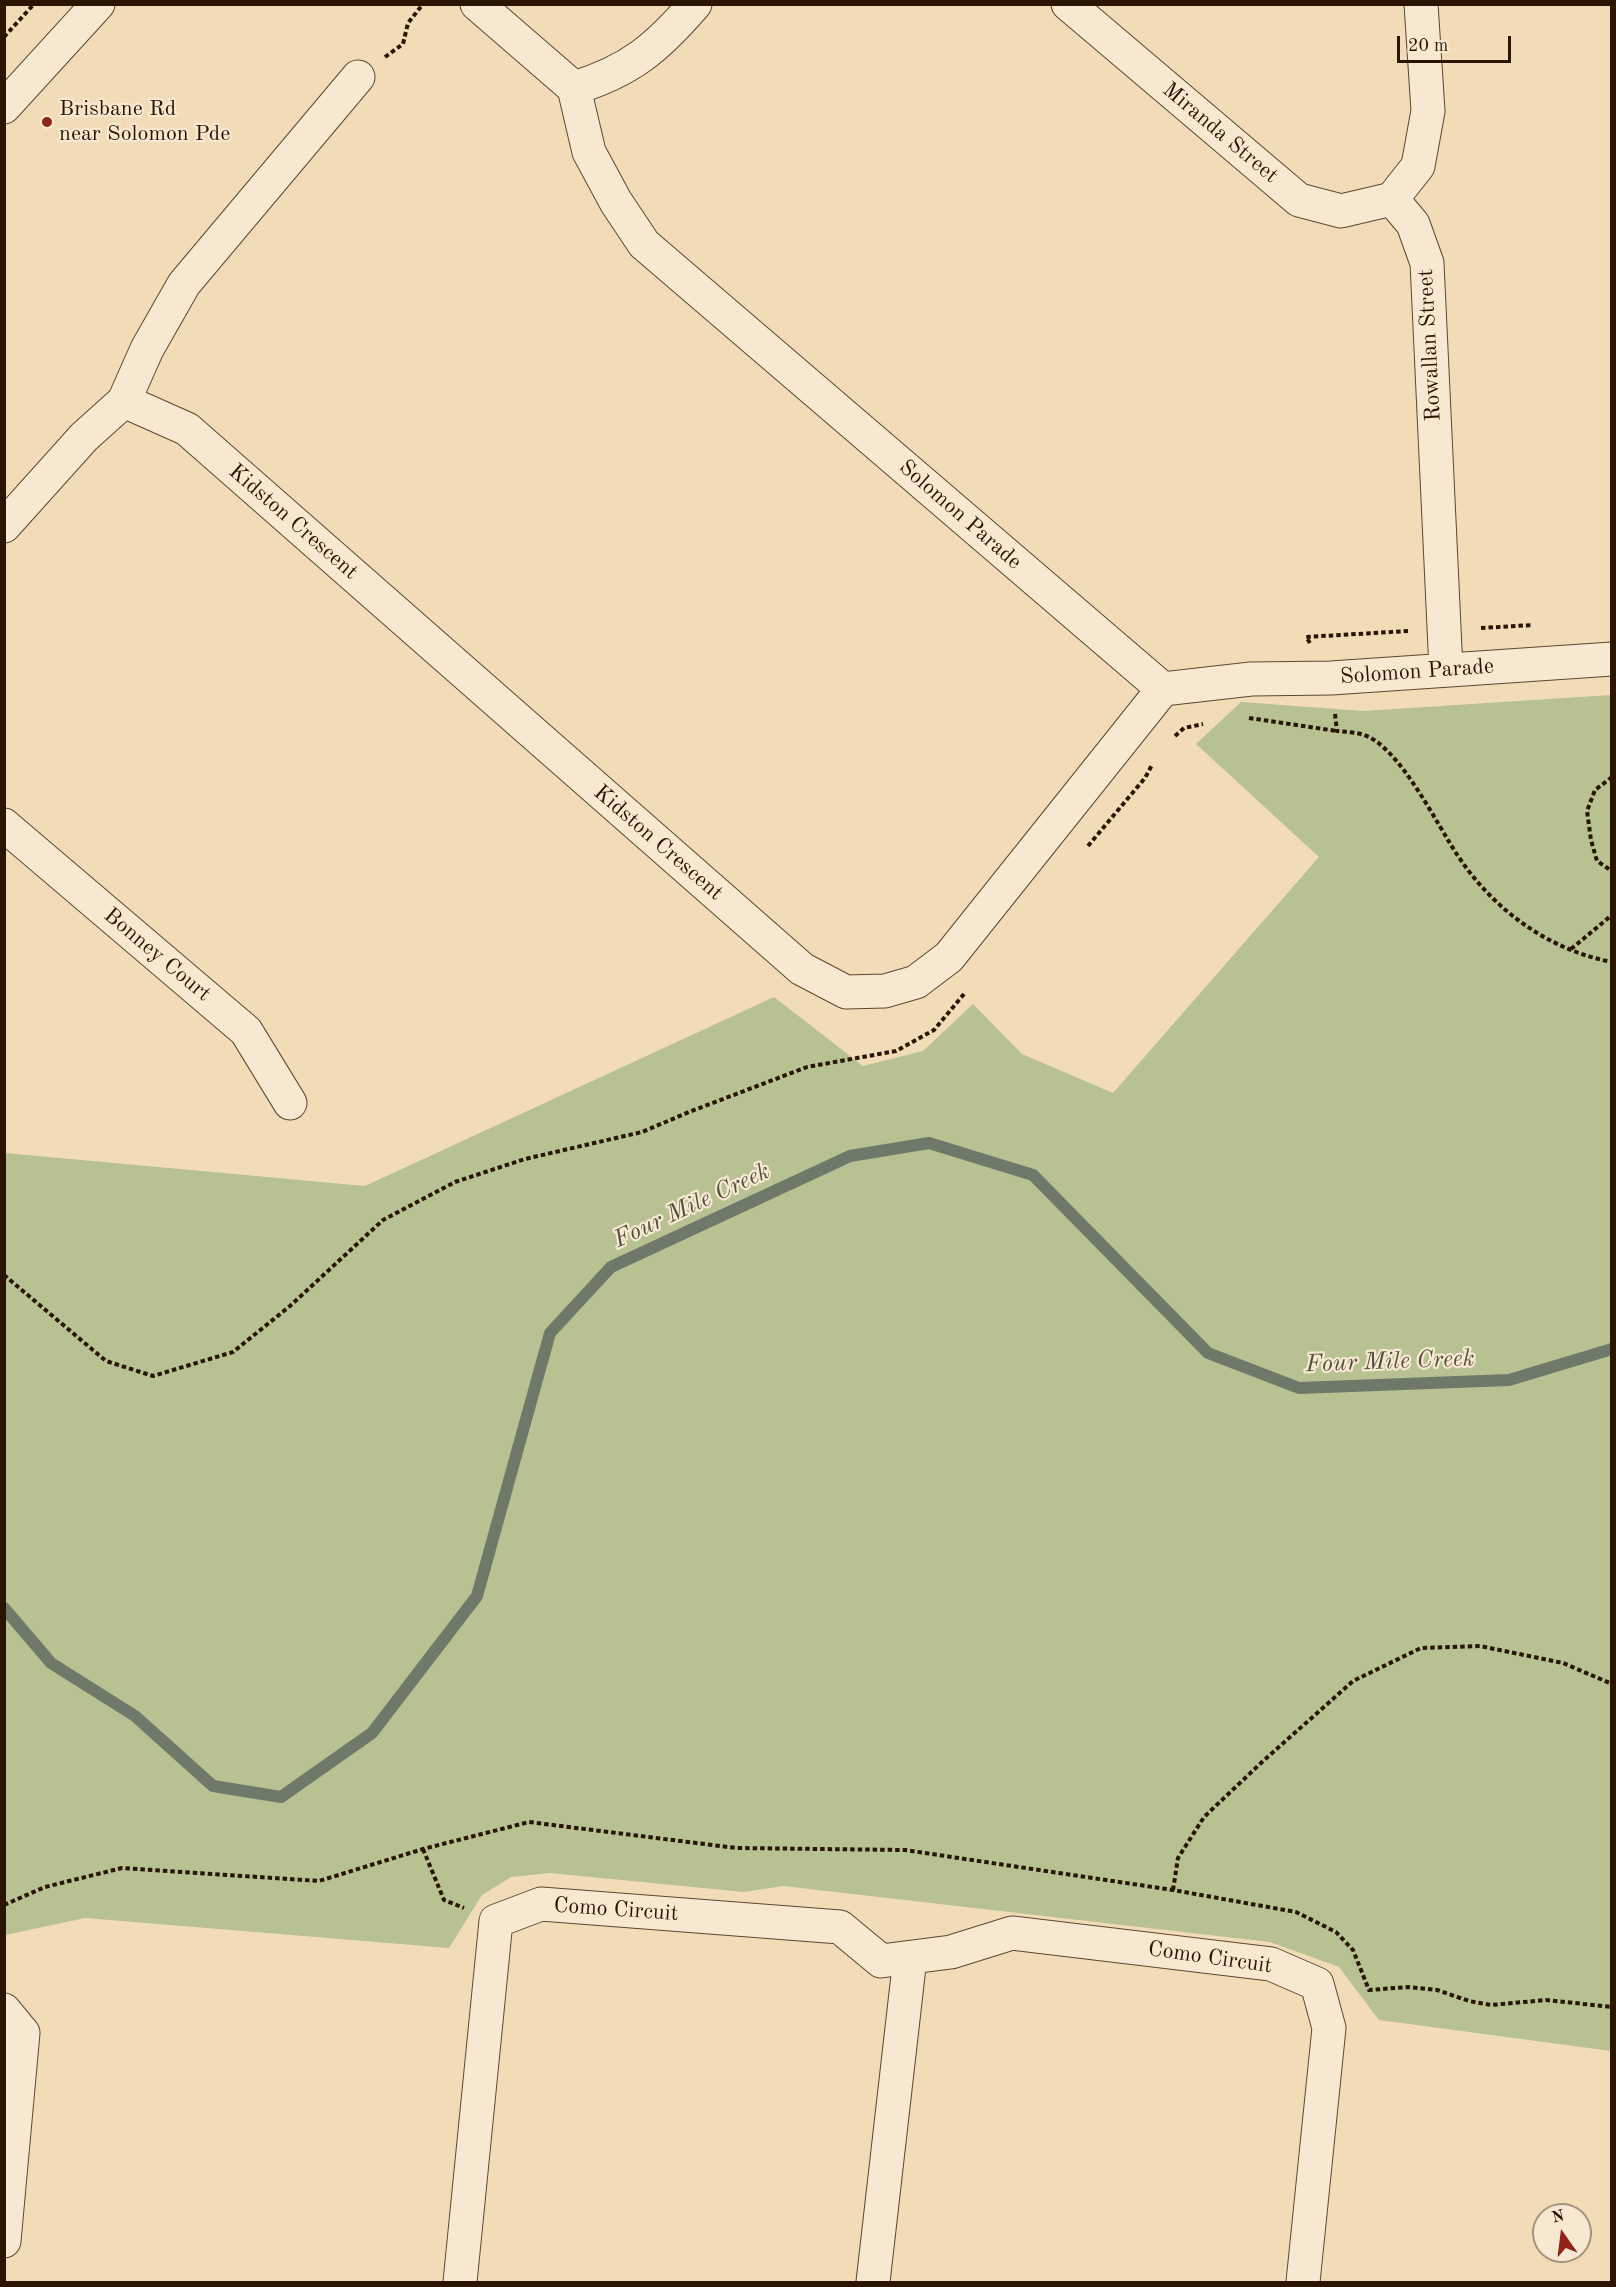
<!DOCTYPE html>
<style>
body{margin:0}
#map{position:relative;width:1616px;height:2287px;overflow:hidden;background:#f2dcb8;font-family:"Old Standard TT",serif}
canvas{display:block}
.frame{position:absolute;inset:0;border:6px solid #2a1502;pointer-events:none}
.north{position:absolute;left:1532px;top:2203px;width:60px;height:60px;box-sizing:border-box;background:#f7e8d1;border:2px solid #a5947e;border-radius:50%;rotate:346deg;font-size:16px;font-weight:700;line-height:24px;text-align:center;color:#2a1502}
.north::after{content:'';display:block;margin:auto;width:21px;height:27px;background:#8f2418;clip-path:polygon(50% 0,100% 100%,50% 72%,0 100%)}
.scale{position:absolute;left:1397px;top:36px;width:114px;height:27px;box-sizing:border-box;border:3px solid #2a1502;border-top:0;padding-left:8px;font-size:18px;line-height:21px;white-space:nowrap;color:#2a1502;-webkit-text-stroke:4px #f7e8d1;paint-order:stroke}
</style>
<div id="map">
<canvas width="1616" height="2287"></canvas>
<div class="frame"></div>
<div class="north">N</div>
<div class="scale">20 m</div>
</div>
<script>
const ctx = document.querySelector('canvas').getContext('2d');
ctx.lineJoin = 'round';
function fillPath(path, color) { ctx.fillStyle = color; ctx.fill(path, 'evenodd'); }
function trace(path, color, width, dash) { ctx.strokeStyle = color; ctx.lineWidth = width; ctx.lineCap = dash ? 'butt' : 'round'; ctx.setLineDash(dash || []); ctx.stroke(path); }
function drawText(font, color, halo, rows, align = 'center') {
  ctx.font = font + ' "Old Standard TT",serif'; ctx.lineWidth = 4.5; ctx.setLineDash([]); ctx.textBaseline = 'middle'; ctx.strokeStyle = halo; ctx.fillStyle = color; for (const [text, x, y, turn = 0] of rows) {
    ctx.save(); ctx.translate(x, y); ctx.rotate((+turn || 0) * Math.PI / 180); ctx.textAlign = isNaN(turn) ? turn : align; if (halo) ctx.strokeText(text, 0, 0); ctx.fillText(text, 0, 0); ctx.restore();
  }
}
fillPath(new Path2D(`
 M 1611,695 L 1611,2051 L 1379,2020 L 1339,1967 L 1270,1942 L 783,1886 L 744,1892 L 550,1873 L 511,1877 L 482,1895 L 449,1948 L 85,1918 L 5,1935 L 5,1153 L 365,1186 L 774,997 L 863,1066 L 923,1051 L 973,1004 L 1022,1054 L 1113,1093 L 1319,857 L 1196,744 L 1241,702 L 1363,711 Z`), '#b7c192');
trace(new Path2D(`
 M 4,1608 L 51,1663 L 135,1716 L 213,1786 L 281,1797 L 372,1733 L 477,1596 L 550,1333 L 611,1267 L 850,1156 L 929,1143 L 1033,1175 L 1208,1353 L 1299,1388 L 1509,1380 L 1612,1349`), '#6e7969', 12);
const street = new Path2D(`
 M 477,4 L 574,88 L 589,152 L 616,202 L 644,244 L 1163,689 L 1251,679 L 1331,678 L 1612,659
 M 1068,4 L 1299,200 L 1341,211 L 1392,199
 M 574,88 C 630,71 657,48 695,4
 M 4,107 L 98,4
 M 1392,199 L 1413,224 L 1427,263 L 1446,670
 M 1392,199 L 1418,166 L 1428,111 L 1421,4
 M 124,401 L 187,429 L 802,969 L 846,992 L 885,991 L 916,982 L 949,957 L 1163,689
 M 4,526 L 84,437 L 124,401 L 147,349 L 184,284 L 358,77
 M 4,825 L 246,1031 L 290,1103
 M 4,2010 L 23,2033 L 4,2241
 M 460,2282 L 496,1921 L 541,1904 L 840,1927 L 881,1961 L 951,1952 L 1012,1933 L 1271,1964 L 1317,1984 L 1329,2028 L 1303,2282
 M 873,2282 L 910,1958`);
trace(street, '#5c4730', 35);
trace(new Path2D(`
 M 4,37 L 34,4
 M 385,57 L 403,44 L 408,23 L 423,4
 M 1481,628 L 1533,625
 M 1310,643 L 1306,637 L 1408,631
 M 1335,714 L 1337,731 C 1346,732 1356,732 1364,735 C 1400,747 1437,825 1458,856 C 1493,909 1548,950 1612,962
 M 1249,718 L 1337,731
 M 1175,736 L 1184,728 L 1203,724
 M 1612,777 L 1595,790 L 1587,811 L 1591,840 L 1597,861 L 1612,871
 M 1088,846 L 1145,778 L 1152,765
 M 1571,949 L 1612,915
 M 4,1275 L 106,1361 L 153,1376 L 233,1352 L 290,1306 L 383,1220 L 455,1182 L 525,1159 L 642,1132 L 689,1112 L 807,1067 L 896,1051 L 934,1030 L 964,994
 M 423,1849 L 444,1900 L 464,1908
 M 1173,1890 L 1178,1858 L 1204,1817 L 1261,1763 L 1353,1681 L 1421,1648 L 1480,1646 L 1563,1663 L 1612,1684
 M 4,1905 L 45,1887 L 122,1868 L 319,1881 L 423,1849 L 529,1822 L 736,1848 L 905,1850 L 1173,1890 L 1296,1912 L 1336,1932 L 1353,1950 L 1369,1990 L 1408,1987 L 1437,1990 L 1469,2001 L 1491,2005 L 1546,2000 L 1612,2007`), '#2a1502', 4, [4.5, 3]);
trace(street, '#f7e8d1', 33);
for (const [x, y, r, color] of [
 [47,122,6,"#8f2418"]
]) { const dot = new Path2D(); dot.arc(x, y, r, 0, 2 * Math.PI); ctx.fillStyle = color; ctx.fill(dot); trace(dot, '#f7e8d1', 2); }
drawText('22px', '#2a1502', '#f7e8d1', [
 ["Brisbane Rd",59,109],
 ["near Solomon Pde",59,134]
], 'left');
drawText('22px', '#2a1502', '#f7e8d1', [
 ["Miranda Street",1220,133,40],
 ["Rowallan Street",1430,345,-93],
 ["Solomon Parade",960,515,41],
 ["Kidston Crescent",293,522,41],
 ["Solomon Parade",1417,672,-4],
 ["Kidston Crescent",658,843,41],
 ["Bonney Court",157,955,40],
 ["Como Circuit",616,1910,4],
 ["Como Circuit",1210,1958,8]
]);
drawText('italic 24px', '#524f3e', '#f7e8d1', [
 ["Four Mile Creek",692,1206,-25],
 ["Four Mile Creek",1390,1362,-2]
]);
</script>
